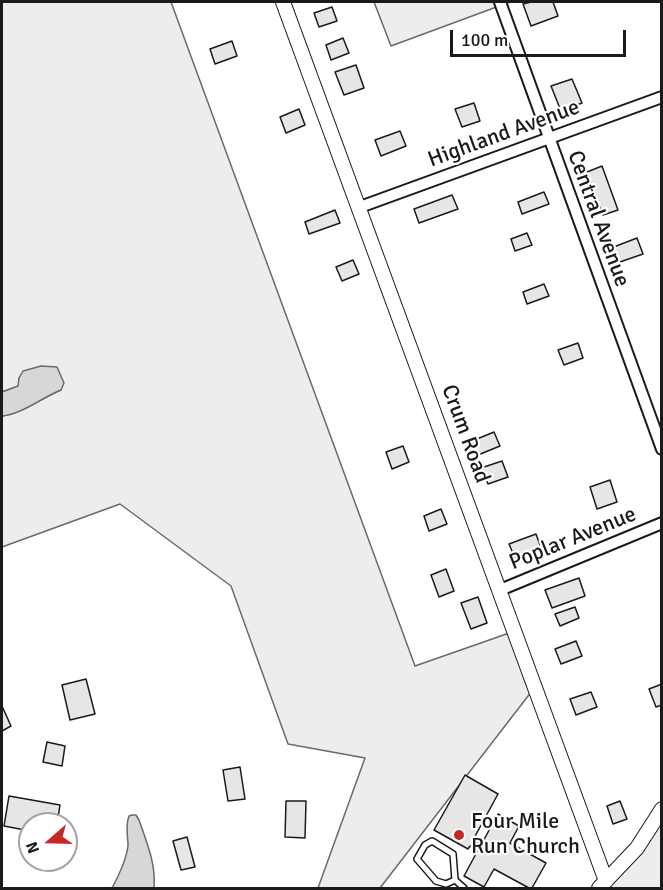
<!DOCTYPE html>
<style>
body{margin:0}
#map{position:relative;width:663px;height:890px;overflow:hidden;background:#fff;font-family:Signika,sans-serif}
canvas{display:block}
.frame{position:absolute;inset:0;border:3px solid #1a1a1a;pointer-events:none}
.north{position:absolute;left:18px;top:812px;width:60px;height:60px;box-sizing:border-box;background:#fff;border:2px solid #a3a3a3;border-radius:50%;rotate:250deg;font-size:16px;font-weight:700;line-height:24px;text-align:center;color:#1a1a1a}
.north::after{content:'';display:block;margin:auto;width:21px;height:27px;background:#c62828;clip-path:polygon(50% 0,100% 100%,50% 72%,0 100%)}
.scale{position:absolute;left:450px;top:30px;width:176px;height:27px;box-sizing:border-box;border:3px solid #1a1a1a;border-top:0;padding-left:8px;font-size:18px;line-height:21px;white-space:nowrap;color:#1a1a1a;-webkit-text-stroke:4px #fff;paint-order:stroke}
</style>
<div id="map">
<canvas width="663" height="890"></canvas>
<div class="frame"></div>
<div class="north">N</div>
<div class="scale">100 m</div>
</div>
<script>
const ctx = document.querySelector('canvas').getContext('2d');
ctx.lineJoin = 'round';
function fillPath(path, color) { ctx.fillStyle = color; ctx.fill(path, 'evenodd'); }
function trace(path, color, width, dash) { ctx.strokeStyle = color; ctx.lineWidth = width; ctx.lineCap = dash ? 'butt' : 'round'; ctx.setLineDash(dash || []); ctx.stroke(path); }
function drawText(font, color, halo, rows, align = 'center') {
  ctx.font = font + ' Signika,sans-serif'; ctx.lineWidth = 4.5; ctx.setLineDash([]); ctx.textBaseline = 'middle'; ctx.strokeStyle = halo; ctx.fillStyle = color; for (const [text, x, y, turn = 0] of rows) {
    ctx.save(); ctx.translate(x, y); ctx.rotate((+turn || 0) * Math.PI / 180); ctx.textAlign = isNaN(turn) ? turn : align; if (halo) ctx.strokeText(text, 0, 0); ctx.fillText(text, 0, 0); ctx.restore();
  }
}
const green = new Path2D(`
 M 2,2 L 171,2 L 415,666 L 515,631 L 535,687 L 380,888 L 318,888 L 365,758 L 288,744 L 231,586 L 120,504 L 2,547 L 2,416 C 22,414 41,398 61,390 L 19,378 L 19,386 L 2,392 Z
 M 374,2 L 510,2 L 391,46 Z
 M 661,809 L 661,888 L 599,888 Z`);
fillPath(green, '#ededed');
trace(green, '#6a6a6a', 1.5);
const water = new Path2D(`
 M 41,366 L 57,367 L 64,383 L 61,390 C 41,398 22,414 2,416 L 2,392 L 18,386 L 19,378 L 23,371 Z
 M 132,815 L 136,815 L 139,820 C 147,843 156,864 154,888 L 112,888 C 119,875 126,861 128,846 C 128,836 125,826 129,816 Z`);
fillPath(water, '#d7d7d7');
trace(water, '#6a6a6a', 1.5);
const building = new Path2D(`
 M 531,2 L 553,2 L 558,16 L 531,26 L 523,4 Z
 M 332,7 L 337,21 L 319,27 L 314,13 Z
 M 343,38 L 349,53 L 331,60 L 326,45 Z
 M 232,41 L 237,56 L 215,64 L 210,49 Z
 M 356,65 L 364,88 L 344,95 L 335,72 Z
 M 572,79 L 582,103 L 561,111 L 551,86 Z
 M 474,103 L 480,121 L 462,127 L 455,109 Z
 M 299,109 L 305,125 L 286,133 L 280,117 Z
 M 400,131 L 406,146 L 381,156 L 375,140 Z
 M 602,166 L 618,210 L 603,215 L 587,172 Z
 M 544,192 L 549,204 L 522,214 L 518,202 Z
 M 452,195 L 458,209 L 419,223 L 414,209 Z
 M 335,210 L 340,223 L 309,234 L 305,222 Z
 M 527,233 L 532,245 L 515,251 L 511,239 Z
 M 637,238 L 643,254 L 617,263 L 611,248 Z
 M 353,260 L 359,274 L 342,281 L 336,267 Z
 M 544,284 L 549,296 L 527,304 L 523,292 Z
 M 578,343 L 583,358 L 564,365 L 558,350 Z
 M 494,432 L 500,446 L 478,455 L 472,441 Z
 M 403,446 L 409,462 L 392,469 L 386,452 Z
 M 502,461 L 508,477 L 488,484 L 481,468 Z
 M 610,480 L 617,502 L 597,509 L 590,487 Z
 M 441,509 L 447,524 L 429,531 L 424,516 Z
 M 536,534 L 541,548 L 515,558 L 509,544 Z
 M 446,569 L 454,591 L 439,597 L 431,575 Z
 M 579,578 L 585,596 L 552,608 L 545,590 Z
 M 478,597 L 487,623 L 471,629 L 461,603 Z
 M 575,607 L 579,618 L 560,626 L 555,614 Z
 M 576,641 L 582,656 L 561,664 L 555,649 Z
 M 86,679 L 95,714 L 70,720 L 62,685 Z
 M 662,684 L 662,705 L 656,707 L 649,689 Z
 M 591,692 L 597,707 L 576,715 L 570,699 Z
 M 2,706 L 11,726 L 2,731 Z
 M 47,742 L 65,746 L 62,766 L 43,762 Z
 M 240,767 L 245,799 L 228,801 L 223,770 Z
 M 465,775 L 498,794 L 473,840 L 481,845 L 498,814 L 519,826 L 510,843 L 546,863 L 532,888 L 529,888 L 494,869 L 484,887 L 464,876 L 478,850 L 470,846 L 468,849 L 434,830 Z
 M 9,796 L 60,805 L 57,824 L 30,824 L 30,831 L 4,826 Z
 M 286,801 L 306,801 L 305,838 L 285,837 Z
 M 620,801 L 627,819 L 613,824 L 607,806 Z
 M 187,837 L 195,867 L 181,870 L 173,841 Z`);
fillPath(building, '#e6e6e6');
trace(building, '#1a1a1a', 1.5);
const service = new Path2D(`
 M 455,880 L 446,884 L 436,881 L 417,859 L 425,845 L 432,841 L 453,854 L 455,880 L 464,888`);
const minor = new Path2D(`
 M 500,2 L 662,449
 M 360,207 L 662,97
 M 500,590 L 662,523`);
const tertiary = new Path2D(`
 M 283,2 L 606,881
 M 599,888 L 637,848 L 662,809`);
trace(service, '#1a1a1a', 8);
trace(minor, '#1a1a1a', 14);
trace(tertiary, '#1a1a1a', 16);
trace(service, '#fff', 5);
trace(minor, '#fff', 10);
trace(tertiary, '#fff', 14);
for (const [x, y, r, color] of [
 [459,835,6,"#c62828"]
]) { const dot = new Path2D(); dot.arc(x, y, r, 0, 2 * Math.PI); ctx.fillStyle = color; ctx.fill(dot); trace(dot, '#fff', 2); }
drawText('22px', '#1a1a1a', '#fff', [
 ["Highland Avenue",504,134,-20],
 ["Central Avenue",598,219,70],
 ["Crum Road",465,434,70],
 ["Poplar Avenue",573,539,-22]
]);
drawText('22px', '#1a1a1a', '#fff', [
 ["Four Mile",471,822],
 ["Run Church",471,847]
], 'left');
</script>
